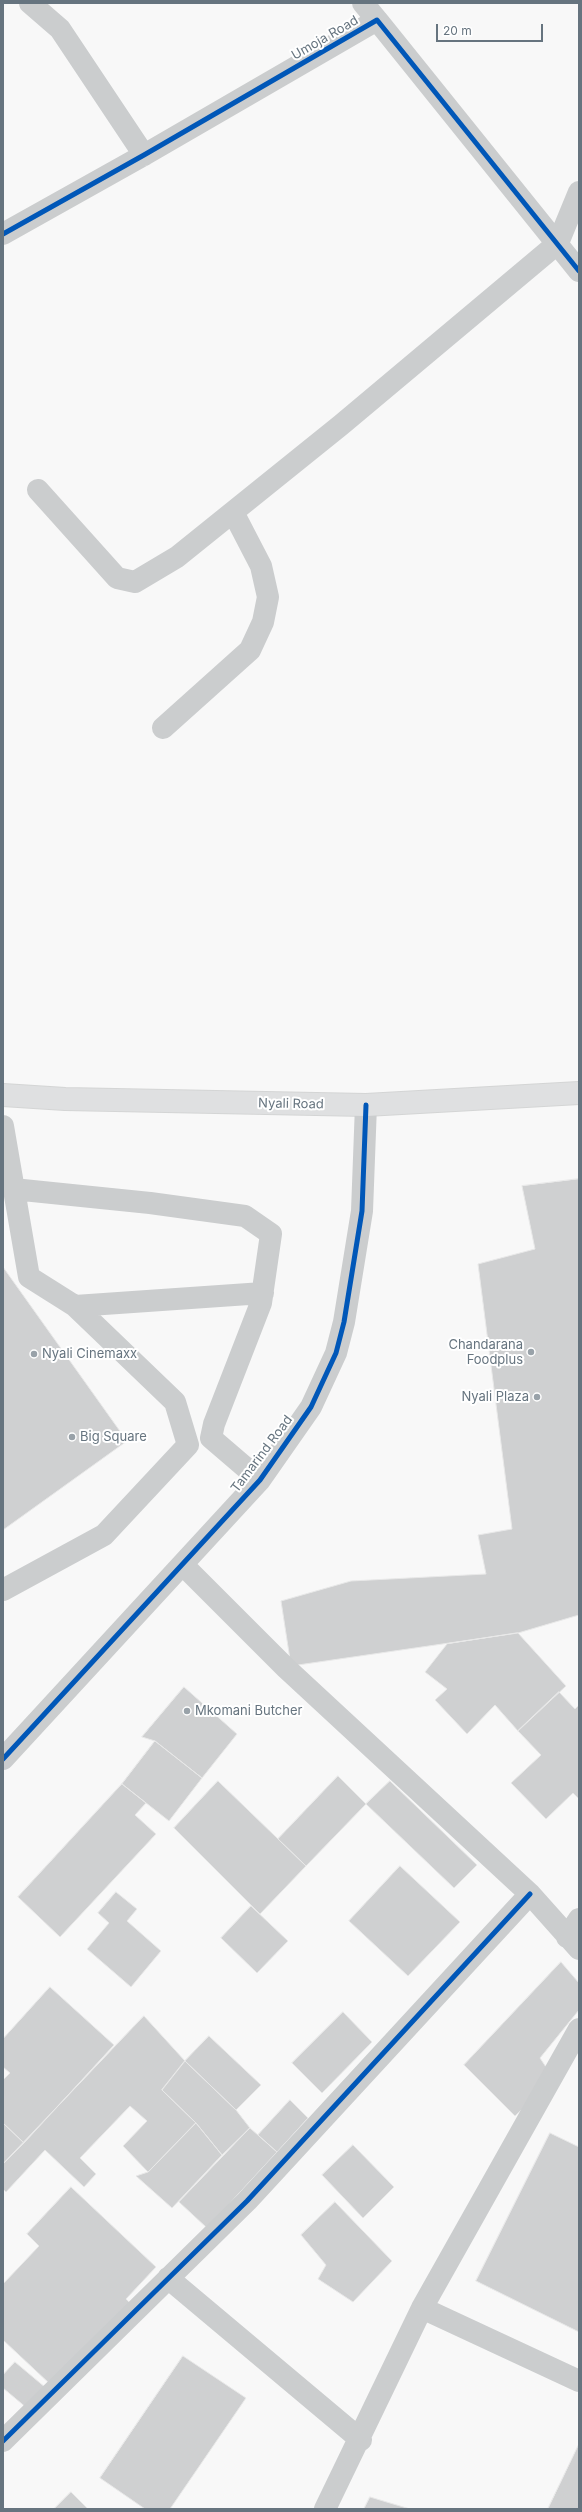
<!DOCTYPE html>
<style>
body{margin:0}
#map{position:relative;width:582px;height:2512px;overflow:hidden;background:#f8f8f8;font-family:Inter,sans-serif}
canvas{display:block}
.frame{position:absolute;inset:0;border:4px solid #66747f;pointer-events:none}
.scale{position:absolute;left:436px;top:24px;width:107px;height:18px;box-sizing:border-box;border:2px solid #66747f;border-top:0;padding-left:5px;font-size:12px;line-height:14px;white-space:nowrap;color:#66747f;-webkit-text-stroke:3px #fff;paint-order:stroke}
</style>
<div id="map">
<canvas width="582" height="2512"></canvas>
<div class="frame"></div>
<div class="scale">20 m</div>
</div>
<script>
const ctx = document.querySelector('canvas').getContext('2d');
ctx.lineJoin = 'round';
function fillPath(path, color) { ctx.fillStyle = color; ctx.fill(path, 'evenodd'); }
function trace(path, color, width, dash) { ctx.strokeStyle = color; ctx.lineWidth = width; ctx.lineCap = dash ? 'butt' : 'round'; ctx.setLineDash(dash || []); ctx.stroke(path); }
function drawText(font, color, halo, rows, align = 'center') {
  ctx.font = font + ' Inter,sans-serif'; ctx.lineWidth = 4; ctx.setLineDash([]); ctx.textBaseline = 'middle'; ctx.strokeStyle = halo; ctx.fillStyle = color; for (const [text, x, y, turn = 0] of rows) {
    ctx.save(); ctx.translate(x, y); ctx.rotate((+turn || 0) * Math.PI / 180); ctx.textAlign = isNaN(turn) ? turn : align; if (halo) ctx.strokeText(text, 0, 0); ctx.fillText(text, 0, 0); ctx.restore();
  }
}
const building = new Path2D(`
 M 579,1179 L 579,1615 L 518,1633 L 291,1666 L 281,1601 L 351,1581 L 486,1574 L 478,1535 L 512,1529 L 478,1264 L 535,1249 L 522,1186 Z
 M 3,1267 L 127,1441 L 3,1530 Z
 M 518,1633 L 566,1686 L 518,1731 L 495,1705 L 467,1734 L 435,1700 L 447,1689 L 425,1672 L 447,1644 Z
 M 184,1687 L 237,1734 L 202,1778 L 155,1741 L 142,1737 Z
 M 559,1692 L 575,1709 L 579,1705 L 579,1799 L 573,1793 L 546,1819 L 511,1783 L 541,1755 L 518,1731 Z
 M 155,1741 L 202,1778 L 169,1821 L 122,1784 Z
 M 338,1776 L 366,1804 L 306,1866 L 278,1839 Z
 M 218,1781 L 306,1866 L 260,1914 L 174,1828 Z
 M 390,1781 L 477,1865 L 454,1888 L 366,1804 Z
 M 122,1784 L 146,1803 L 135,1815 L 156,1834 L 60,1937 L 18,1897 Z
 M 400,1866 L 460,1922 L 408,1976 L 349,1921 Z
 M 116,1892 L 137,1909 L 127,1921 L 161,1951 L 131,1987 L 87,1949 L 109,1923 L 98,1913 Z
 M 251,1906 L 288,1941 L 257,1973 L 221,1938 Z
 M 561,1962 L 579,1983 L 579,2010 L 540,2058 L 554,2079 L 515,2116 L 464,2065 Z
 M 50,1987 L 114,2045 L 24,2143 L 3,2123 L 3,2080 L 10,2073 L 3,2067 L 3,2039 Z
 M 343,2012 L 372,2042 L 322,2093 L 292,2063 Z
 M 144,2016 L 185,2061 L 162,2090 L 196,2123 L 148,2172 L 123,2146 L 147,2121 L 130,2106 L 80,2158 L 96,2174 L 84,2187 L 45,2150 L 6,2192 L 3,2189 L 3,2164 Z
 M 209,2036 L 261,2085 L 236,2110 L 185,2061 Z
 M 185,2061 L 236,2110 L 250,2128 L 222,2155 L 196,2123 L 162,2090 Z
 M 290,2100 L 308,2118 L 277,2152 L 258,2135 Z
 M 3,2123 L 24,2143 L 3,2164 Z
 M 196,2123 L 222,2155 L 172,2208 L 136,2176 L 148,2172 Z
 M 250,2128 L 277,2152 L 207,2228 L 179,2202 Z
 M 550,2133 L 579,2147 L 579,2332 L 476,2281 Z
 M 353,2145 L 394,2187 L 363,2218 L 322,2175 Z
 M 71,2187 L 156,2267 L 126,2299 L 133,2306 L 50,2384 L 3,2340 L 3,2284 L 39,2246 L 27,2234 Z
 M 335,2202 L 392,2261 L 353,2302 L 318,2279 L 326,2265 L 301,2235 Z
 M 183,2356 L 246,2398 L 170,2509 L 145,2509 L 100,2478 Z
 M 15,2362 L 46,2388 L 28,2409 L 3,2388 L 3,2375 Z
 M 579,2444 L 579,2509 L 548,2509 Z
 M 71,2492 L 88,2509 L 54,2509 Z
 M 370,2497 L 410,2509 L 364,2509 Z`);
fillPath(building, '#cfd0d1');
trace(building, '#e8e8e8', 1);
const major = new Path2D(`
 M 3,1095 L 65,1099 L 366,1105 L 579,1093`);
trace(major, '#d4d5d5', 24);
trace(new Path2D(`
 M 30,3 L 60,29 L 144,155
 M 363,3 L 377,20
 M 3,234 L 144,155 L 377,20 L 579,271
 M 38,490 L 117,578 L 135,582 L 177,557 L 341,425 L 558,243 L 579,192
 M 163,728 L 250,650 L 263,622 L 268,597 L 261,566 L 233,512
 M 3,1126 L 29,1277 L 75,1306 L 175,1402 L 188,1445 L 104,1535 L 3,1590
 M 13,1189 L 150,1203 L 245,1216 L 271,1234 L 261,1303 L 214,1424 L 211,1438 L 260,1480
 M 75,1306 L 263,1293
 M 184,1566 L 286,1668 L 530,1894 L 579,1949
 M 3,1759 L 260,1480 L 311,1407 L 336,1353 L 344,1322 L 362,1211 L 366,1105
 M 567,1937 L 579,1919
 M 168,2278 L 361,2440
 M 422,2308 L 579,2381
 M 3,2441 L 247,2201 L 530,1894
 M 325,2509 L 422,2308 L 579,2029`), '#cbcdce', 22);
trace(major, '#dfe0e1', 22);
trace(new Path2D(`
 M 3,234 L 144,155 L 377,20 L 579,271
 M 3,1759 L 260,1480 L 311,1407 L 336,1353 L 344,1322 L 362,1211 L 366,1105
 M 3,2441 L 247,2201 L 530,1894`), '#0057b8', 5);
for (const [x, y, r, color] of [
 [531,1352,4,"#99a2a9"],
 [34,1354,4,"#99a2a9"],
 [537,1397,4,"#99a2a9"],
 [72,1437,4,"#99a2a9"],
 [187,1711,4,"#99a2a9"]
]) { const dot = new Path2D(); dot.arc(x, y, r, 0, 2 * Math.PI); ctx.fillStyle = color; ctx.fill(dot); trace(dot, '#fff', 1.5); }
drawText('13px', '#66747f', '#fff', [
 ["Umoja Road",325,38,-30],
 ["Nyali Road",291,1104,1],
 ["Tamarind Road",262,1454,-53]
]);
drawText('13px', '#66747f', '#fff', [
 ["Chandarana",523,1345,"right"],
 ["Foodplus",523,1360,"right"],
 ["Nyali Cinemaxx",42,1354],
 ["Nyali Plaza",529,1397,"right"],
 ["Big Square",80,1437],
 ["Mkomani Butcher",195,1711]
], 'left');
</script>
